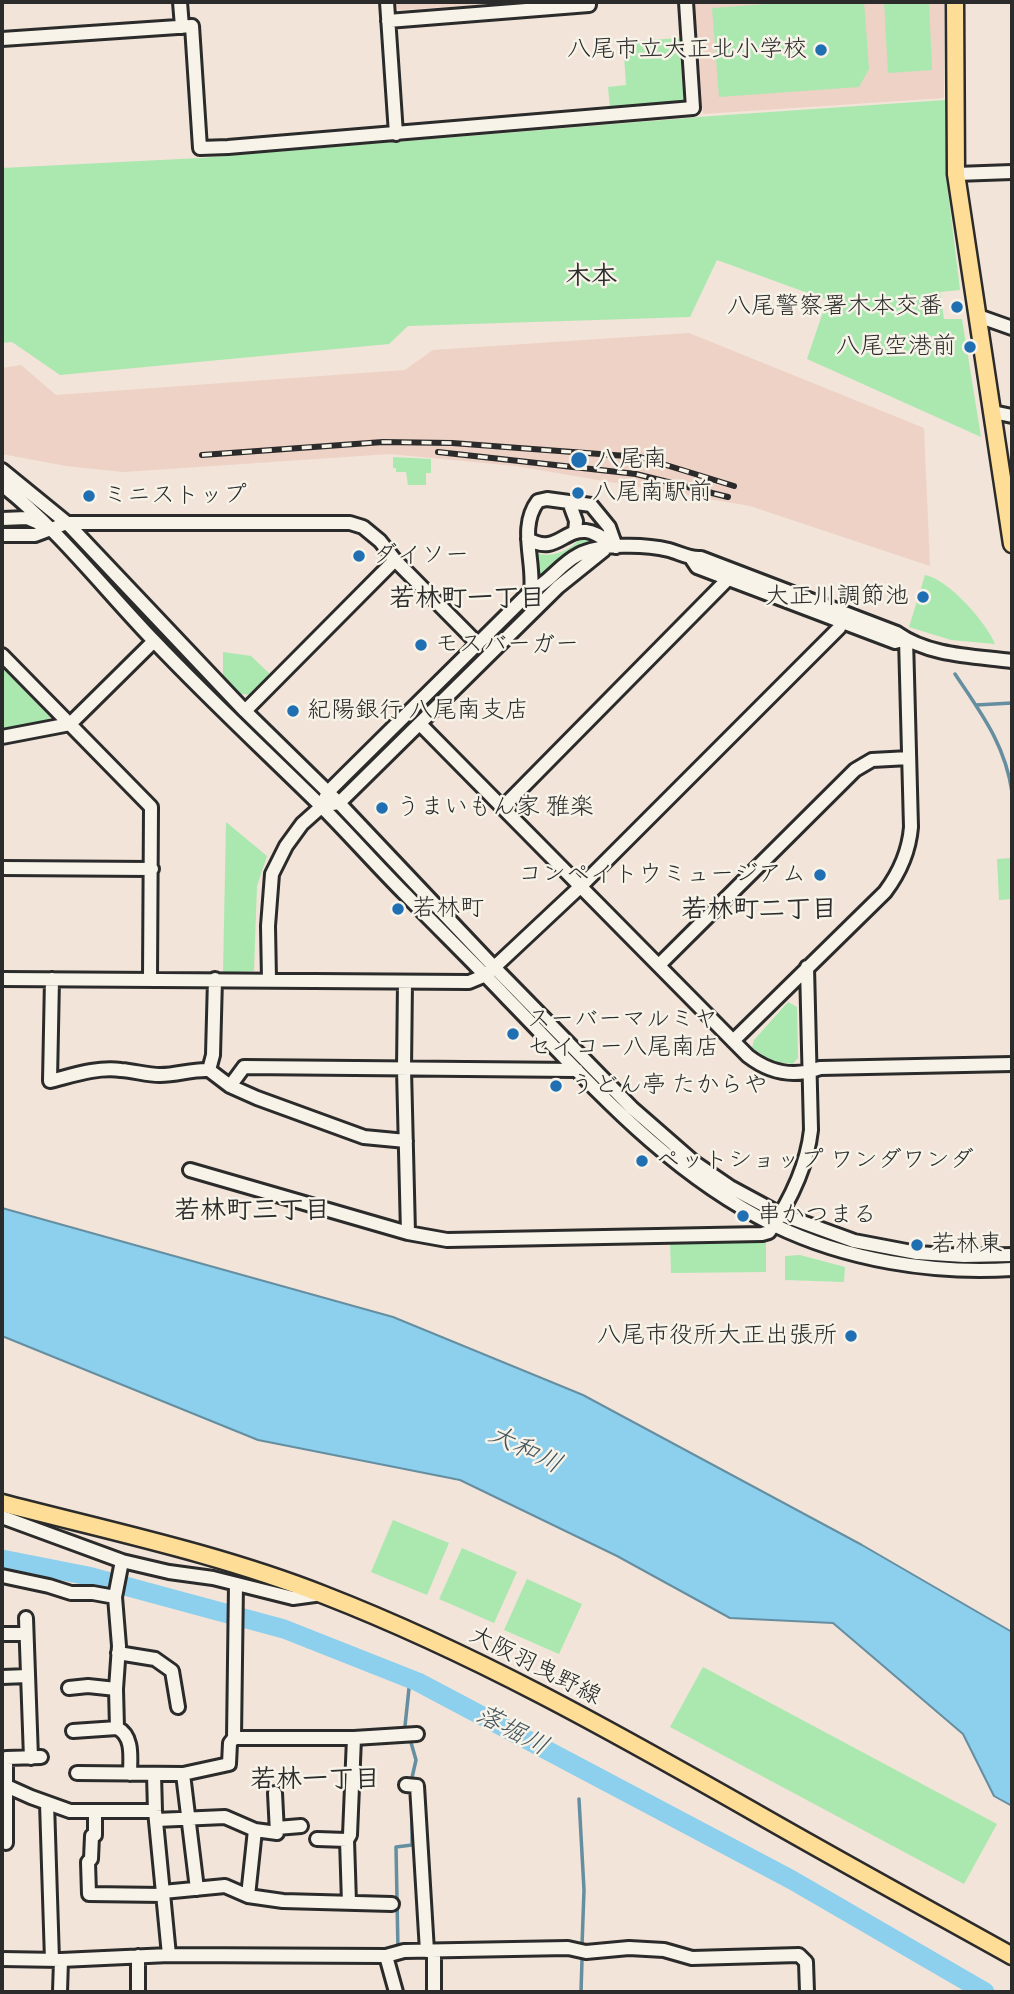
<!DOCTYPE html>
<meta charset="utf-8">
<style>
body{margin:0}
#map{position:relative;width:1014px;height:1994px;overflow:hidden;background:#f2e4d8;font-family:Caveat,sans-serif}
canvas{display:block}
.frame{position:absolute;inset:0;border:4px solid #2b2b2b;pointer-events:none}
</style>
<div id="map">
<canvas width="1014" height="1994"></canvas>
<div class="frame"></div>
</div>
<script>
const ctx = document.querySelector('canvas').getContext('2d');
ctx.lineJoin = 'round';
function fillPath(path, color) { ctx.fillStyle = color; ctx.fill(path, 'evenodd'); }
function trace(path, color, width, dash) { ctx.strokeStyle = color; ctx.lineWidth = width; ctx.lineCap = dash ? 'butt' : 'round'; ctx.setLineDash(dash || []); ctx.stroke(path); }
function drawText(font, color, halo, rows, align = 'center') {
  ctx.font = font + ' Caveat,"Klee One",sans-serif'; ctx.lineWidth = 5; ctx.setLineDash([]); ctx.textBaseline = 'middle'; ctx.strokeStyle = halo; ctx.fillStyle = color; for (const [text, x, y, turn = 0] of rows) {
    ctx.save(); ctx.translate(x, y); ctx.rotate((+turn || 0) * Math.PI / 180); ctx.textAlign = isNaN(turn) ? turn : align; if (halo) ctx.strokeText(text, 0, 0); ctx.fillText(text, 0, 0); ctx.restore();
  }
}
fillPath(new Path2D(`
 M 393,2 L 527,2 L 399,10 Z
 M 694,2 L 944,2 L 944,98 L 703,114 Z
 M 689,333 L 924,428 L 930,566 L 750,506 L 516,466 L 390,454 L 123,472 L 66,466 L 2,454 L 2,368 L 21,365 L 56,395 L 405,370 L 433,350 Z`), '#edd2c5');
fillPath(new Path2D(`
 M 795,2 L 864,2 L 869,69 L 859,87 L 719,97 L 712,8 Z
 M 884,2 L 929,2 L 932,70 L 888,73 Z
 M 679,38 L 684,103 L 610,108 L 608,87 L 626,85 L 623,42 Z
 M 945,100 L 946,175 L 960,290 L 940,292 L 944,319 L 962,319 L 981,437 L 807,359 L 827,300 L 717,260 L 690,317 L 408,326 L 389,344 L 60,375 L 12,342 L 2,343 L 2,168 L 200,158 L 712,116 Z
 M 393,457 L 431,459 L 431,473 L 426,473 L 426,485 L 408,485 L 406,472 L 396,472 L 396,468 L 393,468 Z
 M 589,535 L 599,543 L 543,578 L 540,575 L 537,553 C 553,559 573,549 582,536 Z
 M 925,575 C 948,579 987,623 995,644 L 951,640 L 909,627 Z
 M 223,652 L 251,656 L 271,675 L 251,695 L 241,694 L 223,675 Z
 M 2,667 L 50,717 L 49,723 L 2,731 Z
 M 226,822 L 267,856 L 257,886 L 254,971 L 223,973 Z
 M 1011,858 L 1012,899 L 999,900 L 997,859 Z
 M 788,1002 L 797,1007 L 798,1058 L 793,1064 L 774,1062 L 752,1048 L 754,1040 Z
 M 766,1238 L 766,1272 L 671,1273 L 670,1242 Z
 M 800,1255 L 845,1267 L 844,1282 L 785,1280 L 785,1256 Z
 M 393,1520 L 449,1543 L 427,1595 L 371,1572 Z
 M 462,1548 L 517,1572 L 494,1623 L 439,1599 Z
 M 527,1579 L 582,1604 L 559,1654 L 504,1630 Z
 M 703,1667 L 997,1824 L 964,1884 L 670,1727 Z`), '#aae8b0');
const water = new Path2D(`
 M 2,1208 L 393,1317 L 583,1395 L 862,1545 L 1012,1632 L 1012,1806 L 994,1796 L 963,1734 L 833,1623 L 730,1618 L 617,1556 L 460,1480 L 258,1440 L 2,1336 Z`);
fillPath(water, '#8cd0ee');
trace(water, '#658ea0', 2);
trace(new Path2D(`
 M 2,528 L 24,528
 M 955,674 C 981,713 1005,744 1012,792
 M 976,705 L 1012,703
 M 408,1731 L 405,1726 L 410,1679
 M 410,1739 L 416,1760 L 411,1782
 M 579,1799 L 584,1890 L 582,1946
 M 398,1951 L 396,1847 L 412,1845 L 412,1797
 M 581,1992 L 582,1960`), '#658ea0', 3.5);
trace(new Path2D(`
 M 2,1559 L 88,1576 L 284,1629 L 418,1682 L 792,1880 L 985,1992`), '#8cd0ee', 19);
const minor = new Path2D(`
 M 180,2 L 182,27
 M 387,2 L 396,134
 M 388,21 L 589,5 L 588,2
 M 2,39 L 192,26 L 200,148 L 228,147 L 693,108 L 686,2
 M 956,174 L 1012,172
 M 978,316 L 1012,328
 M 993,412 L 1012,416
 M 2,470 L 67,523 L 245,711 L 339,803 L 494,967 L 632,1108 L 695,1163 L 730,1187 L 780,1214 L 854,1241 L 917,1253 L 964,1256 L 1012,1255
 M 2,485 C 59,530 104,589 154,641 C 207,697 264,750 319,804 C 349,834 376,865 406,895 C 440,930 475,964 508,999 C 590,1083 667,1173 774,1225 C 846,1260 932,1274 1012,1269
 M 569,502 L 576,521 L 575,532
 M 2,519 L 27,518 L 41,524
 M 2,535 L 35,535 L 67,523 L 350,523 L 363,527 L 380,541 L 395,560 L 478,644
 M 528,539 C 556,555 563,529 586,531 C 597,532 606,541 616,547
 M 691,558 L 697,567 L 895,642 L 906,639
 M 531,591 C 535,562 518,527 538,501 L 547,499 L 591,505 L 609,527 L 616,547
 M 2,655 L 151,807 L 150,979
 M 245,711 L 395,560
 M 420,724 L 748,1056 C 770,1073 793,1078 820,1068 L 1012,1064
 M 2,737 L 70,724 L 154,641
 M 332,804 L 339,803 L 558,587 L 604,550
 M 502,808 L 728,579
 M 2,868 L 152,869
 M 659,965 L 855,770 L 872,760 L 909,758
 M 2,979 L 469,982 L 486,975 L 581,886 L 839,628 L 844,613
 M 52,979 L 50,1081 C 74,1075 96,1067 121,1070 C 135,1071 147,1075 160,1075 C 178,1075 192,1069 209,1070 L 213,1055 L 215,979
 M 269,979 L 268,926 L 272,874 L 286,846 L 302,824 L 321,807 L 328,792 L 343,777 L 531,591 C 549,583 560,564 578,555 C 600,543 645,544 669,550 C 680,553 689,559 701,558 L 897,633 C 929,656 974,656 1012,661
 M 405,982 L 404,1069 L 408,1233
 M 733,1041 L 885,892 C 900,872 909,852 911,827 L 906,639
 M 209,1070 L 230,1086 L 257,1098 L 364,1137 L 406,1141
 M 230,1086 L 244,1067 L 577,1070
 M 190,1170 L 408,1233 L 447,1240 L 762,1234 L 769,1232 C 790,1201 807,1167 811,1130 L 807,967
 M 2,1517 L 122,1561 L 169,1572 L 213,1578 L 293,1598 L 322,1594
 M 122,1561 L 115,1597 L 119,1646 L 116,1689 L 117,1728 C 134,1736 130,1759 130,1774
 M 2,1576 L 49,1586 L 71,1593 L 93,1593 L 115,1597
 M 26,1618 L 31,1758
 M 2,1634 L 26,1634
 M 118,1653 L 155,1659 L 172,1671 L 178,1707
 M 2,1677 L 28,1676
 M 69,1688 L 88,1686 L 116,1689
 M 73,1731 L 117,1728
 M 234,1738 L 236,1584
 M 77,1773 L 183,1774 L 229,1764 L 230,1743 L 234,1738 L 354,1738 L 417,1734
 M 154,1774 L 155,1811 L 169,1955
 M 183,1774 L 197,1889
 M 2,1784 L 31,1797 L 70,1811 L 155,1811
 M 406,1785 L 417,1786 L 427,1951
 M 47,1803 L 52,1960
 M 95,1811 L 95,1835 L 92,1836 L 91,1859 L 88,1862 L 89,1894 L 163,1895
 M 156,1820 L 225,1817 L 255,1830 L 277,1833 L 275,1793
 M 277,1828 L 301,1826
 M 317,1839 L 347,1840
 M 6,1843 L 6,1758 L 41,1757
 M 163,1892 L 225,1886 L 248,1896 L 283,1901 L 392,1904
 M 248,1896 L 255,1830
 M 349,1903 L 347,1840 L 350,1835 L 354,1738
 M 386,1956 L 396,1992
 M 2,1959 L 61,1960 L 169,1955 L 386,1956 L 404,1951 L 568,1948 L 586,1952 L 629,1948 L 664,1950 L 692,1958 L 799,1955 L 806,1962 L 807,1992
 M 60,1992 L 61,1960
 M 138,1992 L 138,1956
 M 434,1992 L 434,1951`);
const major = new Path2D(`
 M 955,2 L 956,174 L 1012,544
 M 2,1503 C 109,1531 220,1554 324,1595 C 473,1653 610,1730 749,1809 C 836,1859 924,1907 1012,1956`);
trace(minor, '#2b2b2b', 18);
trace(major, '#2b2b2b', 21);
trace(minor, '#f7f3e8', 12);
trace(major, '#fedd96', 16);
const rail = new Path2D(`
 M 438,452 L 636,474 L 728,497
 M 202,455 L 383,442 L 452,443 L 640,457 L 734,486`);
trace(rail, '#2b2b2b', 6);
trace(rail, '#f7f3e8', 3.5, [10]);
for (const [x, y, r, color] of [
 [821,50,7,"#1f6fb2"],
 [957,307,7,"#1f6fb2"],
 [970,347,7,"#1f6fb2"],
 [579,460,9,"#1f6fb2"],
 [578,493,7,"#1f6fb2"],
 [89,496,7,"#1f6fb2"],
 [359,556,7,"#1f6fb2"],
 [923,597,7,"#1f6fb2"],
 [421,645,7,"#1f6fb2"],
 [293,711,7,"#1f6fb2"],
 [382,808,7,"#1f6fb2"],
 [820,875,7,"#1f6fb2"],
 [398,909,7,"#1f6fb2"],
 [513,1034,7,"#1f6fb2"],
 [556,1086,7,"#1f6fb2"],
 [642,1161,7,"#1f6fb2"],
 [743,1216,7,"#1f6fb2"],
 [917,1245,7,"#1f6fb2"],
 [851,1336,7,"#1f6fb2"]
]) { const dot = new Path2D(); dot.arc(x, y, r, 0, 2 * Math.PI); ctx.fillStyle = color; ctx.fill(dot); trace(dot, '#f7f3e8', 2.5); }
drawText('24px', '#2b2b2b', '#f7f3e8', [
 ["八尾市立大正北小学校",807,50,"right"],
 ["八尾警察署木本交番",943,307,"right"],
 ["八尾空港前",956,347,"right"],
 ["八尾南",595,460],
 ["八尾南駅前",592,493],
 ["ミニストップ",103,496],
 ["ダイソー",373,556],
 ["大正川調節池",909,597,"right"],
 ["モスバーガー",435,645],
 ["紀陽銀行 八尾南支店",307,711],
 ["うまいもん家 雅楽",396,808],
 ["コンペイトウミュージアム",806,875,"right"],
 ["若林町",412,909],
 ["スーバーマルミヤ",527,1020],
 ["セイコー八尾南店",527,1048],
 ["うどん亭 たからや",570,1086],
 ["ペットショップ ワンダワンダ",656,1161],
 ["串かつまる",757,1216],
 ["若林東",931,1245],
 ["八尾市役所大正出張所",837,1336,"right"]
], 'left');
drawText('24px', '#2b2b2b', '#f7f3e8', [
 ["大阪羽曳野線",535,1666,27]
]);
drawText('bold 26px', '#2b2b2b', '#f7f3e8', [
 ["木本",591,277],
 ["若林町一丁目",467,599],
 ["若林町二丁目",759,910],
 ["若林町三丁目",252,1211],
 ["若林一丁目",315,1780]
]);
drawText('italic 26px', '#43545c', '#f7f3e8', [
 ["大和川",525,1450,26],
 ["落堀川",512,1731,28]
]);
</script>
